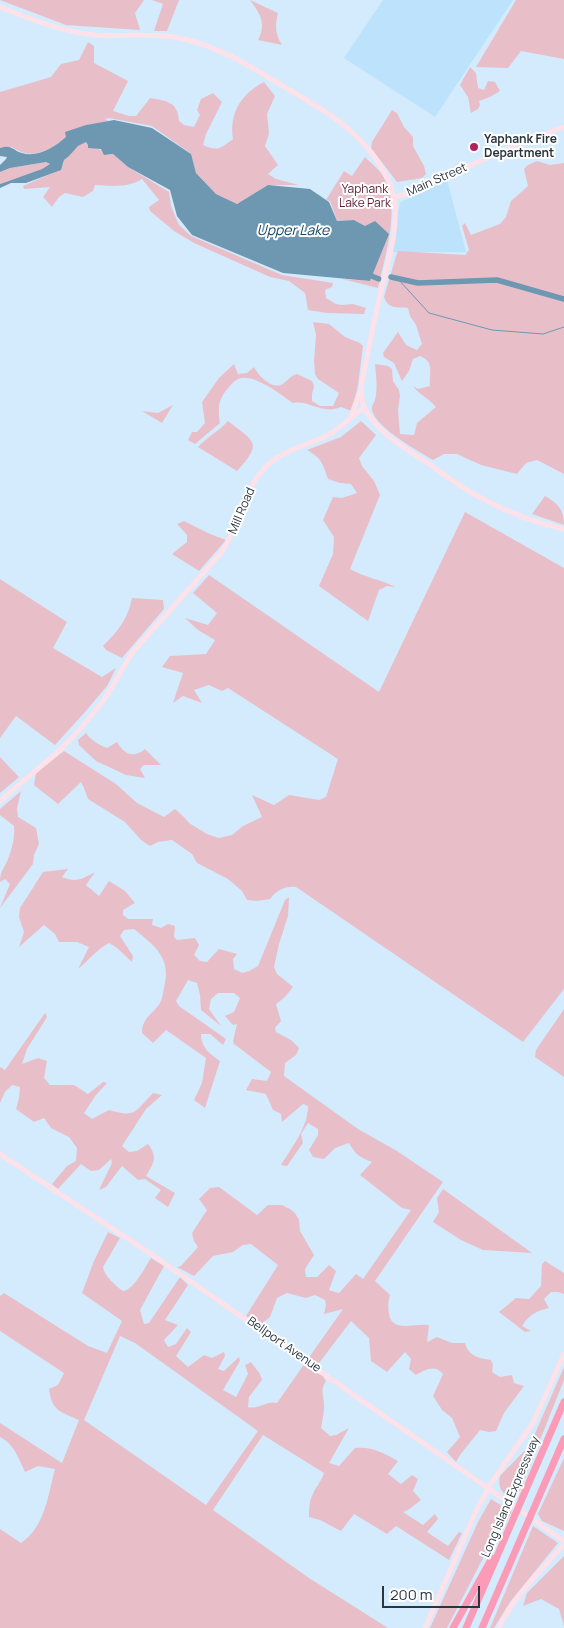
<!DOCTYPE html>
<style>
body{margin:0}
#map{position:relative;width:564px;height:1628px;overflow:hidden;background:#d3ebfc;font-family:Manrope,sans-serif}
canvas{display:block}
.scale{position:absolute;left:382px;top:1586px;width:98px;height:22px;box-sizing:border-box;border:2px solid #2a363e;border-top:0;padding-left:6px;font-size:15px;line-height:18px;white-space:nowrap;color:#2a363e;-webkit-text-stroke:4px #fff;paint-order:stroke}
</style>
<div id="map">
<canvas width="564" height="1628"></canvas>
<div class="scale">200 m</div>
</div>
<script>
const ctx = document.querySelector('canvas').getContext('2d');
ctx.lineJoin = 'round';
function fillPath(path, color) { ctx.fillStyle = color; ctx.fill(path, 'evenodd'); }
function trace(path, color, width, dash) { ctx.strokeStyle = color; ctx.lineWidth = width; ctx.lineCap = dash ? 'butt' : 'round'; ctx.setLineDash(dash || []); ctx.stroke(path); }
function drawText(font, color, halo, rows, align = 'center') {
  ctx.font = font + ' Manrope,sans-serif'; ctx.lineWidth = 4; ctx.setLineDash([]); ctx.textBaseline = 'middle'; ctx.strokeStyle = halo; ctx.fillStyle = color; for (const [text, x, y, turn = 0] of rows) {
    ctx.save(); ctx.translate(x, y); ctx.rotate((+turn || 0) * Math.PI / 180); ctx.textAlign = isNaN(turn) ? turn : align; if (halo) ctx.strokeText(text, 0, 0); ctx.fillText(text, 0, 0); ctx.restore();
  }
}
fillPath(new Path2D(`
 M 383,0 L 513,0 L 435,117 L 344,58 Z
 M 446,176 L 466,252 L 390,252 L 400,203 Z`), '#bce2fc');
fillPath(new Path2D(`
 M 0,0 L 144,0 L 135,13 L 140,30 L 66,25 Z
 M 152,0 L 179,0 L 167,31 L 154,31 L 163,4 Z
 M 250,0 L 278,13 C 275,25 275,34 282,45 L 258,40 C 267,23 260,14 250,0 Z
 M 516,0 L 564,0 L 564,59 L 521,51 L 508,68 L 476,67 Z
 M 88,42 L 94,46 L 94,63 L 128,81 L 113,111 L 129,116 L 136,116 L 150,98 C 166,101 178,101 179,121 L 184,125 L 194,127 L 200,115 L 197,110 L 201,99 L 213,93 L 222,102 L 206,134 L 203,145 C 218,152 221,148 233,139 C 229,113 241,94 264,82 L 275,96 L 267,114 L 269,133 L 265,146 L 278,165 L 268,174 L 276,179 L 299,185 L 268,185 L 237,204 L 216,194 L 196,173 L 190,153 L 152,126 L 109,118 L 105,119 L 108,121 C 101,123 92,123 85,126 C 61,137 41,167 12,147 L 0,148 L 0,92 L 51,77 L 61,64 L 79,60 Z
 M 470,67 L 476,73 L 478,88 L 484,90 L 488,81 L 495,82 L 500,91 L 490,97 L 479,101 L 480,105 L 478,109 L 471,113 L 468,97 L 460,85 Z
 M 392,110 L 397,113 L 404,127 L 413,137 L 413,146 L 424,166 L 426,174 L 422,178 L 397,182 L 371,148 L 372,142 Z
 M 85,142 C 93,148 101,148 108,155 L 113,154 L 128,167 L 169,192 L 171,206 L 179,225 L 191,236 L 282,275 L 333,283 L 332,287 L 325,290 L 326,298 L 336,304 L 342,305 L 353,304 L 366,308 L 364,314 L 327,313 L 308,310 L 305,293 L 289,281 L 270,277 L 194,243 L 174,231 L 150,211 L 149,207 L 159,200 L 142,179 C 128,188 112,186 95,185 L 93,191 L 83,197 L 65,193 L 59,197 L 52,207 L 43,197 L 50,187 L 24,189 L 23,186 L 55,172 L 63,165 L 64,160 C 69,156 71,152 75,148 C 78,145 82,145 85,142 Z
 M 365,157 C 370,162 377,168 381,173 C 403,200 385,257 378,288 L 342,279 L 370,281 L 388,234 L 365,226 L 354,220 L 337,221 L 330,201 L 326,200 L 344,171 L 352,176 Z
 M 537,161 L 550,165 L 564,163 L 564,474 L 537,460 L 526,463 L 517,474 L 481,465 L 457,454 L 444,454 L 433,460 C 420,452 370,425 372,407 C 372,405 374,403 375,400 C 378,389 376,376 375,364 L 388,366 L 392,369 L 393,381 L 399,390 L 400,396 L 398,410 L 400,434 L 414,435 L 417,423 L 436,407 C 429,398 419,395 413,386 L 418,389 L 430,386 C 429,372 435,362 420,356 L 413,359 L 409,371 L 402,381 L 394,363 L 384,357 L 383,353 L 398,332 L 406,345 L 417,350 L 422,344 L 416,325 L 410,316 L 408,308 C 397,307 388,309 384,297 L 396,256 L 398,251 L 465,255 L 469,250 L 462,226 L 465,223 L 471,235 L 500,224 L 506,217 L 511,201 L 528,186 L 524,169 L 528,165 Z
 M 46,162 L 50,164 L 42,169 L 0,184 L 0,172 L 10,168 Z
 M 313,322 L 329,324 L 345,337 L 360,343 L 363,346 L 358,385 L 352,411 L 341,407 C 322,415 310,400 293,403 C 281,395 253,372 238,379 C 234,381 231,385 229,387 C 218,399 218,407 220,423 L 195,444 L 188,440 L 192,432 L 197,432 L 205,423 L 202,402 L 219,378 L 234,364 L 238,374 L 247,373 L 254,367 C 258,375 273,392 284,383 C 289,379 290,376 297,374 L 312,381 L 314,386 L 312,394 L 312,401 L 320,406 L 333,406 L 339,393 L 318,379 L 315,374 L 314,361 L 316,335 Z
 M 173,405 L 162,423 L 142,411 L 158,413 Z
 M 228,421 C 255,442 263,443 237,471 L 198,447 C 207,437 219,431 228,421 Z
 M 361,421 L 376,435 L 359,458 L 362,466 L 374,481 L 380,495 L 350,569 C 364,577 381,580 396,587 L 387,586 L 379,590 L 368,621 L 319,586 L 333,554 L 334,537 L 323,520 L 333,497 L 342,498 L 357,493 L 351,484 L 340,483 L 328,479 C 322,462 322,459 307,450 L 341,437 Z
 M 545,496 C 558,503 564,510 564,525 L 532,514 Z
 M 465,512 L 564,568 L 564,989 L 523,1042 L 296,887 C 285,886 277,890 270,899 L 257,901 L 247,900 L 242,891 L 228,879 L 197,863 L 192,854 L 172,840 L 158,842 L 150,846 L 141,840 L 125,822 L 88,799 L 84,788 L 81,782 L 58,804 L 34,785 L 36,773 L 64,751 L 116,784 L 137,803 L 164,817 L 175,809 L 184,817 L 189,823 L 207,834 L 219,838 L 232,835 L 243,826 L 262,817 L 252,795 L 274,805 L 289,795 L 319,800 L 326,797 L 338,759 L 228,688 L 222,691 L 209,685 L 194,690 L 202,703 L 183,696 L 173,703 L 183,673 L 162,667 L 170,656 L 206,654 L 215,640 L 198,630 L 185,618 L 208,625 L 217,613 L 193,593 L 209,575 L 379,692 Z
 M 184,521 L 210,534 L 226,540 L 199,571 L 172,554 L 187,542 L 187,535 L 177,524 Z
 M 0,579 L 67,622 L 53,648 L 102,677 L 116,668 L 107,686 L 85,712 L 55,745 L 16,716 L 0,738 Z
 M 132,598 L 163,600 L 164,609 L 122,658 L 106,650 L 103,646 C 118,631 128,619 132,598 Z
 M 86,733 C 91,740 99,745 107,748 L 117,742 C 124,754 133,759 145,749 L 161,765 L 144,765 L 140,769 L 145,778 L 126,775 L 96,761 L 79,745 L 78,740 Z
 M 0,757 L 19,777 L 0,793 Z
 M 21,791 L 17,808 L 18,817 L 36,828 L 39,844 L 34,855 L 33,864 L 0,908 L 10,884 L 5,879 L 0,882 C 0,871 4,869 8,859 C 12,849 15,837 14,826 L 0,815 L 0,809 Z
 M 68,869 L 62,877 C 76,883 82,879 95,872 L 86,885 L 99,896 L 109,881 L 125,891 L 135,903 L 123,910 L 123,915 L 128,919 L 153,919 L 152,925 L 161,928 L 168,924 L 175,926 L 174,937 L 177,940 L 195,938 L 199,945 L 194,955 L 200,961 L 207,962 L 219,949 L 237,954 L 233,959 L 234,969 L 242,973 L 249,971 L 258,966 L 285,900 L 289,897 L 288,916 L 279,944 L 274,967 L 277,974 L 293,987 L 285,997 L 276,1004 L 281,1021 L 275,1028 L 276,1032 L 291,1040 L 299,1048 L 296,1055 L 285,1063 L 284,1076 L 358,1129 L 397,1151 L 443,1182 L 375,1281 L 390,1295 C 388,1302 388,1306 389,1314 C 392,1333 414,1323 429,1325 L 427,1342 L 437,1337 L 452,1343 L 465,1343 C 469,1357 479,1358 491,1360 L 493,1365 L 492,1372 L 500,1377 L 512,1375 L 514,1383 L 524,1386 L 504,1413 L 496,1431 L 489,1432 L 480,1430 L 460,1455 L 456,1462 L 447,1452 L 460,1437 L 452,1418 L 442,1410 L 433,1396 L 443,1374 C 435,1364 425,1370 416,1375 L 409,1369 L 411,1359 L 405,1352 L 387,1372 L 371,1361 L 369,1338 L 351,1321 L 313,1371 L 323,1376 L 326,1381 C 319,1391 325,1397 324,1408 C 324,1414 322,1421 321,1428 L 330,1436 L 336,1435 L 349,1428 L 329,1463 L 339,1466 L 355,1448 C 371,1446 384,1453 398,1461 L 388,1474 L 401,1484 L 412,1475 L 418,1479 L 413,1491 L 421,1500 L 408,1510 L 403,1512 L 423,1525 L 435,1514 L 438,1519 L 427,1532 L 448,1546 L 459,1532 L 462,1533 L 449,1560 L 396,1526 L 387,1534 L 354,1514 L 341,1531 L 320,1520 L 309,1517 C 309,1511 309,1502 312,1496 C 315,1488 321,1482 324,1473 L 263,1435 L 213,1510 L 309,1578 L 388,1628 L 0,1628 L 0,1529 L 21,1543 C 45,1527 48,1495 55,1469 L 38,1466 L 25,1472 C 18,1457 14,1444 0,1437 L 0,1423 L 62,1463 L 79,1420 C 59,1411 52,1411 49,1389 L 58,1385 L 64,1373 L 0,1331 L 0,1296 L 4,1293 L 88,1346 L 107,1353 L 122,1321 L 82,1293 L 94,1261 L 108,1232 L 120,1238 L 103,1267 C 104,1276 116,1286 123,1291 C 134,1290 145,1267 151,1258 L 164,1266 L 140,1310 L 144,1324 L 149,1323 L 180,1277 L 188,1285 L 165,1320 L 178,1325 L 164,1340 L 168,1347 L 176,1344 L 187,1328 L 191,1332 L 176,1356 L 188,1367 L 204,1355 L 212,1358 L 224,1352 L 225,1356 L 218,1369 L 224,1371 L 239,1357 L 240,1361 L 223,1390 L 236,1397 L 248,1374 L 245,1365 L 251,1362 L 260,1374 L 262,1380 L 249,1397 L 248,1407 C 258,1410 267,1400 277,1403 L 343,1309 L 324,1314 L 326,1305 L 325,1300 L 315,1295 L 306,1298 L 287,1293 L 277,1298 L 270,1317 L 260,1325 L 246,1316 L 278,1265 L 251,1244 L 243,1245 L 233,1252 L 213,1256 L 194,1276 L 177,1267 L 181,1266 L 198,1247 L 194,1241 L 192,1233 L 207,1210 L 199,1199 L 210,1188 L 219,1187 L 257,1215 L 268,1205 L 282,1205 L 290,1209 L 295,1213 L 299,1220 L 300,1231 L 314,1255 L 305,1269 L 306,1277 L 317,1277 L 329,1265 L 336,1271 L 329,1290 L 339,1293 L 356,1274 L 363,1279 L 411,1210 L 402,1208 L 360,1175 L 372,1162 C 359,1157 356,1155 349,1143 L 335,1148 L 324,1159 L 313,1157 L 309,1150 L 318,1135 L 318,1129 L 308,1123 L 301,1134 L 303,1143 L 287,1166 L 281,1165 C 292,1147 308,1127 308,1106 L 303,1104 L 282,1122 L 281,1114 L 273,1110 L 266,1094 L 246,1090 L 252,1079 L 267,1081 L 271,1072 L 234,1044 L 233,1041 L 237,1024 L 233,1025 L 225,1016 L 234,1012 L 240,998 L 234,993 L 218,993 L 211,999 L 209,1009 L 221,1026 L 201,1010 L 200,995 L 197,983 L 188,980 L 176,1001 L 179,1006 L 226,1039 L 223,1045 L 210,1034 L 201,1034 C 201,1048 210,1054 220,1061 L 205,1108 L 194,1100 L 202,1083 L 206,1058 L 166,1030 L 153,1043 L 142,1033 C 142,1018 153,1014 160,1003 C 162,999 163,993 164,988 C 172,958 155,946 134,929 L 124,930 L 120,936 L 133,956 L 132,962 L 117,948 L 109,943 C 96,950 89,960 78,969 L 89,947 L 77,942 L 59,942 L 55,934 L 44,925 L 19,947 L 24,932 L 19,917 L 20,908 L 43,872 ZM 120,1336 L 135,1343 L 258,1431 L 206,1505 L 84,1420 Z
 M 564,1009 L 564,1077 L 535,1057 L 536,1050 Z
 M 45,1013 L 47,1017 L 27,1049 L 22,1064 L 38,1058 L 47,1061 L 44,1078 L 50,1085 L 74,1085 L 88,1094 L 103,1082 L 107,1083 L 96,1095 L 84,1113 L 92,1119 L 109,1110 C 137,1118 134,1112 153,1093 L 162,1095 L 146,1109 L 122,1146 L 129,1152 L 137,1151 L 148,1144 C 158,1157 154,1163 146,1176 L 175,1193 L 168,1207 L 155,1198 L 161,1190 L 145,1179 L 138,1180 L 122,1166 L 106,1187 L 99,1190 L 112,1163 L 111,1159 L 99,1170 L 91,1171 L 81,1164 L 58,1189 L 52,1184 L 67,1166 L 76,1161 L 77,1148 L 69,1137 L 51,1128 L 44,1118 L 34,1122 L 16,1109 L 19,1098 L 20,1087 L 12,1085 L 5,1092 L 0,1103 L 0,1067 L 5,1070 Z
 M 443,1189 L 532,1253 L 483,1250 L 461,1240 L 433,1222 L 439,1212 L 437,1198 Z
 M 545,1261 L 564,1273 L 564,1294 L 558,1292 L 551,1292 L 544,1299 L 549,1308 C 536,1311 529,1315 522,1326 L 531,1331 L 525,1332 L 499,1312 L 516,1298 L 529,1299 L 541,1286 L 542,1264 Z
 M 564,1367 L 564,1380 L 521,1488 L 516,1498 C 504,1497 497,1489 500,1476 L 530,1445 Z
 M 564,1458 L 564,1531 L 542,1521 L 538,1514 Z
 M 491,1499 L 512,1512 L 481,1562 L 447,1628 L 430,1628 L 478,1522 Z
 M 533,1526 L 558,1543 L 510,1602 L 494,1628 L 490,1628 Z
 M 564,1556 L 564,1626 L 559,1609 L 541,1599 L 523,1606 L 527,1593 Z`), '#e8bfc9');
fillPath(new Path2D(`
 M 114,120 L 152,128 L 191,154 L 196,173 L 216,194 L 237,204 L 268,185 L 310,189 L 329,202 L 337,221 L 354,220 L 365,226 L 375,221 L 389,234 L 370,281 L 283,273 L 192,235 L 177,216 L 170,190 L 128,167 L 113,154 L 104,155 L 101,149 L 88,148 L 88,145 L 86,142 L 78,146 L 69,156 L 64,160 L 61,170 L 26,183 L 11,183 L 0,188 L 0,184 L 3,183 L 42,169 L 50,164 L 46,162 L 10,168 L 0,172 L 0,165 L 6,159 L 7,157 L 0,156 L 0,148 C 12,144 12,150 22,153 C 37,158 55,147 66,137 L 65,132 L 86,125 Z`), '#6e97b2');
trace(new Path2D(`
 M 398,279 L 429,313 L 492,330 L 543,334 L 564,327`), '#6e97b2', 1);
trace(new Path2D(`
 M 364,273 L 379,279
 M 391,277 L 418,283 L 497,280 L 564,299`), '#6e97b2', 5.5);
trace(new Path2D(`
 M 0,7 C 31,19 62,32 96,35 C 122,37 148,33 174,37 C 215,44 252,67 286,88 C 314,104 342,120 364,144 C 378,160 391,179 394,200 C 399,228 388,263 381,290 C 376,313 371,335 367,358 C 363,375 357,395 366,411 C 380,435 407,449 429,464 C 448,477 466,491 487,501 C 511,514 537,523 564,529
 M 394,197 L 403,195 L 519,144 L 564,127
 M 351,416 L 360,392
 M 0,801 L 61,749 L 81,728 L 104,700 L 132,653 L 221,553 C 239,527 242,492 264,469 C 281,450 306,446 328,435 C 341,428 352,417 364,407
 M 0,1154 L 154,1256 L 564,1541
 M 425,1628 L 476,1511 L 492,1482 L 533,1423 L 564,1354
 M 499,1628 C 514,1595 541,1571 564,1544`), '#fee1e9', 5);
trace(new Path2D(`
 M 453,1628 L 492,1558
 M 466,1628 L 564,1402
 M 482,1628 L 564,1439`), '#fc9bb7', 7);
for (const [x, y, r, color] of [
 [474,147,5,"#b0235e"]
]) { const dot = new Path2D(); dot.arc(x, y, r, 0, 2 * Math.PI); ctx.fillStyle = color; ctx.fill(dot); trace(dot, '#fff', 2); }
drawText('bold 12px', '#2a363e', '#fff', [
 ["Yaphank Fire",484,140],
 ["Department",484,154]
], 'left');
drawText('12px', '#2a363e', '#fff', [
 ["Main Street",437,180,-24],
 ["Mill Road",242,511,-67],
 ["Bellport Avenue",284,1345,35],
 ["Long Island Expressway",511,1497,-67]
]);
drawText('12px', '#5a1f34', '#fff', [
 ["Yaphank",365,190],
 ["Lake Park",365,204]
]);
drawText('italic 14px', '#144764', '#fff', [
 ["Upper Lake",293,231]
]);
</script>
